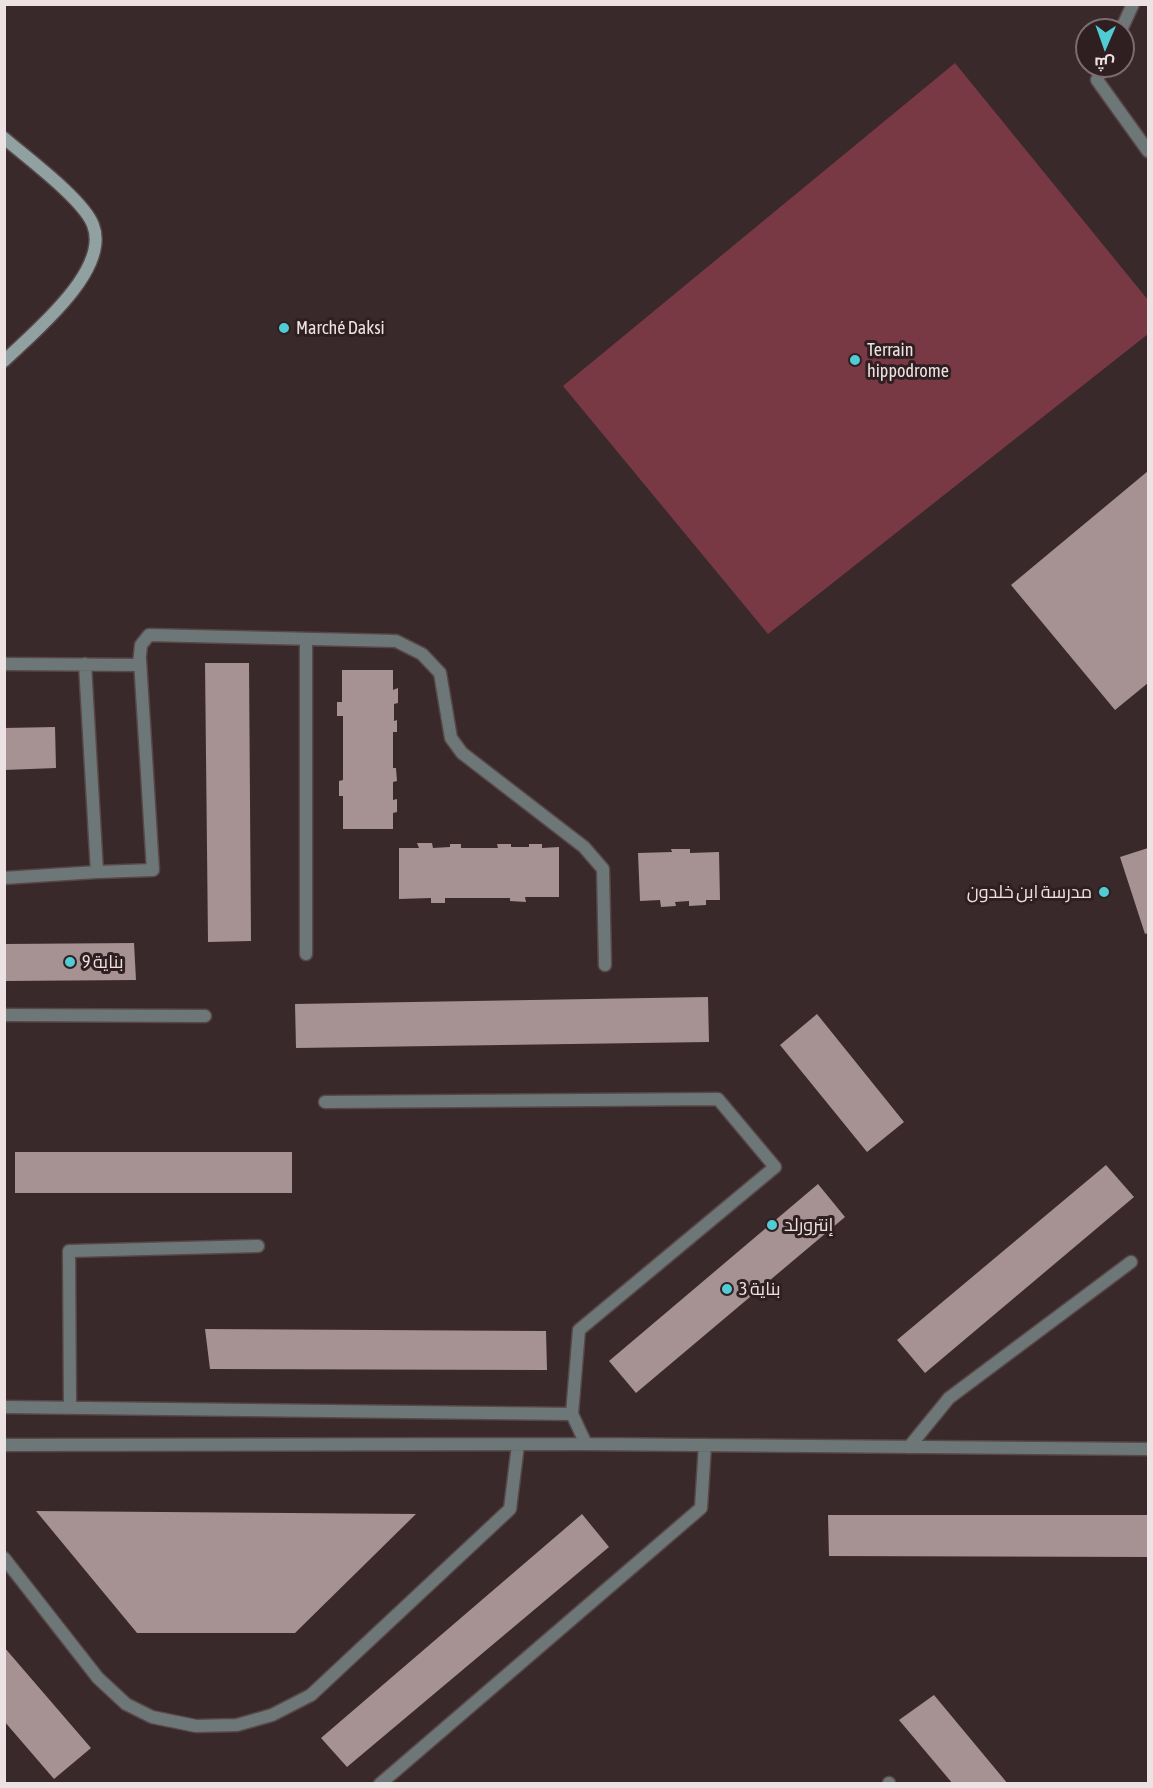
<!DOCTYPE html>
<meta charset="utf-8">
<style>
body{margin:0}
#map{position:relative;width:1153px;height:1788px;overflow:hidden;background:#3a292b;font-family:"Asap Condensed",Cairo,sans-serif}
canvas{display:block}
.frame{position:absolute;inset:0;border:6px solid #ede2e3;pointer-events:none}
.north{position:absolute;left:1075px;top:18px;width:60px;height:60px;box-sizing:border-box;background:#2f1f21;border:2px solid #7b6d6f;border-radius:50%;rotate:182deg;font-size:16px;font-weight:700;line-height:24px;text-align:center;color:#ede2e3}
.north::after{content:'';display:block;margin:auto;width:21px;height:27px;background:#51ccd4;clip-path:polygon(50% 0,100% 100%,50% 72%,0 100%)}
</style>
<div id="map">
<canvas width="1153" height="1788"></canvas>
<div class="frame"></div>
<div class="north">ش</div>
</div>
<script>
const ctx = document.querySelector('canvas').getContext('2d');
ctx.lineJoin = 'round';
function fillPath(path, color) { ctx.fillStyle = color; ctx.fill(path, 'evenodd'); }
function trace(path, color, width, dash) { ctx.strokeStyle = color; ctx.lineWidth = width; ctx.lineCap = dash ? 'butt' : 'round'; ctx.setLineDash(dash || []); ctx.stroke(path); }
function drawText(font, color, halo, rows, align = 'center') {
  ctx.font = font + ' "Asap Condensed",Cairo,sans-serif'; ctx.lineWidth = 6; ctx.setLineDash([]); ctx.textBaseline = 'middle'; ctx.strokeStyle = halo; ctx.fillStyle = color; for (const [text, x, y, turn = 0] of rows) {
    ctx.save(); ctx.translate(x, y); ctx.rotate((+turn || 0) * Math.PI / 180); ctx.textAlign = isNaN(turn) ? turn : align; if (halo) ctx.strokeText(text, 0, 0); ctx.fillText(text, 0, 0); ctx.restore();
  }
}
fillPath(new Path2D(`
 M 955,63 L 1148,300 L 1148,334 L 768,634 L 563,386 Z`), '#783945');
fillPath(new Path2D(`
 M 1148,471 L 1148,683 L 1115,710 L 1011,585 Z
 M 205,663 L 249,663 L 251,941 L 208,942 Z
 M 342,670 L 393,670 L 393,690 L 398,688 L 398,703 L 394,704 L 394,721 L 397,720 L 397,732 L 393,732 L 393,768 L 396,768 L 397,781 L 393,782 L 393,800 L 397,799 L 397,812 L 393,813 L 393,829 L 343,829 L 343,796 L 339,796 L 339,781 L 343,780 L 343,716 L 337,716 L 337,702 L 342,702 Z
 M 55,727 L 56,768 L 4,770 L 4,728 Z
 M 417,843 L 432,843 L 433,848 L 450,847 L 450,844 L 461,844 L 461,848 L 498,848 L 497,844 L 511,844 L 511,847 L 529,847 L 529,844 L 542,844 L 542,848 L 559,847 L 559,897 L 525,897 L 526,902 L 510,901 L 510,898 L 445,898 L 445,903 L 431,903 L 431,898 L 399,899 L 399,848 L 419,848 Z
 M 1148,848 L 1148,933 L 1145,934 L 1120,857 Z
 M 671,849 L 690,849 L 690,853 L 719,852 L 720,900 L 706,900 L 706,905 L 689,906 L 689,901 L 675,902 L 676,906 L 661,907 L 660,900 L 640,901 L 638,853 L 672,852 Z
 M 134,943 L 136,980 L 4,981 L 4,944 Z
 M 708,997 L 709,1042 L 296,1048 L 295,1004 Z
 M 817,1014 L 904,1122 L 867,1152 L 780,1045 Z
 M 15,1152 L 292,1152 L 292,1193 L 15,1193 Z
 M 1106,1165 L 1134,1197 L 925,1373 L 897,1340 Z
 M 818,1184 L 845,1217 L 636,1393 L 609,1361 Z
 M 205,1329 L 546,1331 L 547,1370 L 210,1369 Z
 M 36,1511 L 416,1514 L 295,1633 L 137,1633 Z
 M 582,1514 L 609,1547 L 347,1767 L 321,1738 Z
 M 828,1515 L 1148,1515 L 1148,1557 L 829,1556 Z
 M 4,1647 L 91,1748 L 54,1779 L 4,1721 Z
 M 934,1695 L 1008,1784 L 953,1784 L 899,1720 Z`), '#a69193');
const service = new Path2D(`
 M 1121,30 L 1133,4
 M 1103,66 L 1097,80 L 1148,151
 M 909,1447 L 949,1398 L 1131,1262`);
const minor = new Path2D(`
 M 306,639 L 306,954
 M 4,664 L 139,665 L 141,645 L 149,635 L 396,641 L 422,654 L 440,673 L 451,738 L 462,753 L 584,847 L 603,869 L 605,965
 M 97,872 L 153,870 L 140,660
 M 4,878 L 97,872 L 85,664
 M 4,1015 L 205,1016
 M 325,1102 L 718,1099 L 775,1167 L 579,1330 L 572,1414 L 586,1444
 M 4,1407 L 572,1414
 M 70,1408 L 69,1251 L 258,1246
 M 4,1445 L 586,1444 L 1148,1449
 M 4,1558 L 98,1678 L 126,1704 L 152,1717 L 196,1726 L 237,1725 L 272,1715 L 311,1695 L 510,1509 L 518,1445
 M 889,1783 L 889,1784
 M 380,1784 L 701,1508 L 705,1445`);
const secondary = new Path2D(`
 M 4,138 C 26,157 84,200 93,225 C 111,270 33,333 4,361`);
trace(service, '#574748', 15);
trace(minor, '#574748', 15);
trace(secondary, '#574748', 15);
trace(service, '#6e7777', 12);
trace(minor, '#6e7777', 12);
trace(secondary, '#91a0a1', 12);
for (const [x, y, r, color] of [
 [284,328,6,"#51ccd4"],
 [855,360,6,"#51ccd4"],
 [1104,892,6,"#51ccd4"],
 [70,962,6,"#51ccd4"],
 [772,1225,6,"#51ccd4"],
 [727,1289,6,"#51ccd4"]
]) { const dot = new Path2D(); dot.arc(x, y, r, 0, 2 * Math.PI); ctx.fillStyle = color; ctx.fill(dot); trace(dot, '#2f1f21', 2); }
drawText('18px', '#ede2e3', '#2f1f21', [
 ["Marché Daksi",296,328],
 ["Terrain",867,350],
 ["hippodrome",867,371],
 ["مدرسة ابن خلدون",1092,892,"right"],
 ["بناية 9",82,962],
 ["إنترورلد",784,1225],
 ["بناية 3",739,1289]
], 'left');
</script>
